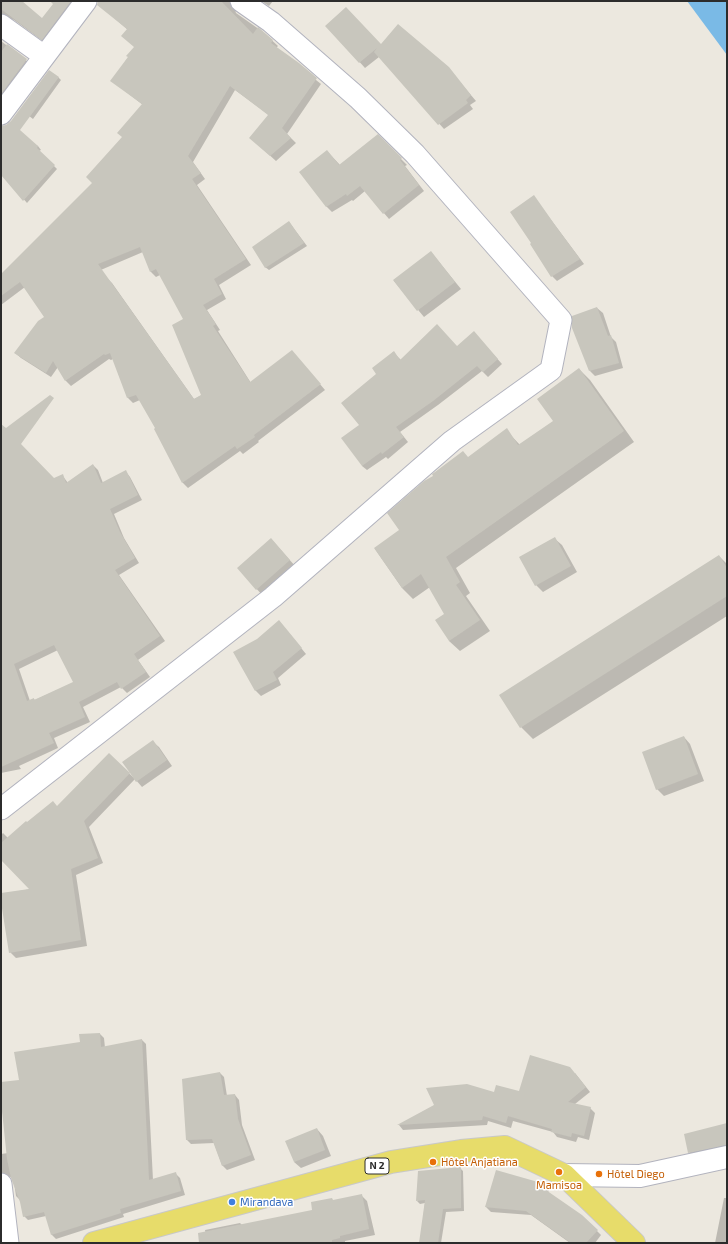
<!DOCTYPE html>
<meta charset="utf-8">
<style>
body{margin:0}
#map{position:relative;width:728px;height:1244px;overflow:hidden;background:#ece8df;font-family:"Exo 2",sans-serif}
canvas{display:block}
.frame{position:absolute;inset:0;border:2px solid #2c2c2c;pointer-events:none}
</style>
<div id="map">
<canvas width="728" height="1244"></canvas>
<div class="frame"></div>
</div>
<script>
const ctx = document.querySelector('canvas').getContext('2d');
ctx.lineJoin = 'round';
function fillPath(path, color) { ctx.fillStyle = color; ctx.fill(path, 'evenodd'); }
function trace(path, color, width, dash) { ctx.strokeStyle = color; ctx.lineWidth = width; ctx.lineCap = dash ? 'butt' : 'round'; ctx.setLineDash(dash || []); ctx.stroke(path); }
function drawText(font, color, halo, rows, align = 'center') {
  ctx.font = font + ' "Exo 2",sans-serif'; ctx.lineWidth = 3; ctx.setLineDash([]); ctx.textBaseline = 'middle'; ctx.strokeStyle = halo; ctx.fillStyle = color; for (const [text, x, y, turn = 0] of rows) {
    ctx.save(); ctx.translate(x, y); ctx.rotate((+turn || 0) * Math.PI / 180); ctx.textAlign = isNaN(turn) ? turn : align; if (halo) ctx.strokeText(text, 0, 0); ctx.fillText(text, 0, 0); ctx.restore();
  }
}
fillPath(new Path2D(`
 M 687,1 L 727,1 L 727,55 Z`), '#7abae6');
fillPath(new Path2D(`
 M 1,1 L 20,1 L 42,20 L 57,1 L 80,1 L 47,44 L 14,20 L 8,18 L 1,19 Z
 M 98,1 L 236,1 L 234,5 L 236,13 L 263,32 L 278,46 L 276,48 L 321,84 L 287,134 L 296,143 L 276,161 L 256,143 L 269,115 L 235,90 L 193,162 L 205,179 L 197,185 L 251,265 L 219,285 L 226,299 L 207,310 L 220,330 L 218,331 L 251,383 L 297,357 L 325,390 L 258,441 L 259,442 L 243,454 L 240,451 L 188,488 L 183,483 L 155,429 L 157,428 L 140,400 L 133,403 L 128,398 L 113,359 L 111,360 L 109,359 L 71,386 L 66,381 L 58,367 L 51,377 L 21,358 L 15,353 L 45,317 L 25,287 L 1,305 L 1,276 L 107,278 L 112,283 L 194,399 L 202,395 L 185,319 L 160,275 L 156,277 L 151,272 L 143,252 L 89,275 L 93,183 L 143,105 L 112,81 L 135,47 L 128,30 L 98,4 Z
 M 261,1 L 273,1 L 269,6 Z
 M 327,26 L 448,68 L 476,101 L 470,105 L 473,109 L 444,129 L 379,57 L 365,68 Z
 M 1,41 L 32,65 L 6,100 L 1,96 Z
 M 58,77 L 61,80 L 33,119 L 24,112 Z
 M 1,128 L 38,146 L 41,150 L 39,151 L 57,169 L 27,203 L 1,173 Z
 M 378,136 L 407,165 L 405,166 L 424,191 L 389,219 L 365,191 L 353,201 L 352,200 L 332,212 L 326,206 L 327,151 L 340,165 Z
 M 534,197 L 584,264 L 557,281 L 552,276 Z
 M 289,222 L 307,246 L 269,270 L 265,267 Z
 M 431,252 L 461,289 L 424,317 L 394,281 Z
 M 597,308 L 603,313 L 611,337 L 616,342 L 623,368 L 595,376 L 590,371 Z
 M 478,337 L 502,364 L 488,377 L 482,371 L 438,405 L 400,432 L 408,442 L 388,459 L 386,457 L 367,470 L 362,466 L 360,425 L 378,374 L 393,352 L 401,360 L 457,347 Z
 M 579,369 L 590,380 L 634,442 L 456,568 L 470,593 L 466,596 L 490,631 L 460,651 L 449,641 L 446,614 L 430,587 L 413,599 L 402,588 L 375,549 L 400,531 L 468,458 L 506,430 L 520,445 L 554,421 Z
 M 1,426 L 54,479 L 62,475 L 68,483 L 93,465 L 98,470 L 103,483 L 126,472 L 130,477 L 142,500 L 114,514 L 124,538 L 139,563 L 119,575 L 165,641 L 138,660 L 150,677 L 127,693 L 121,687 L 83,707 L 90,722 L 54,738 L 58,748 L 19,766 L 21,769 L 1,773 ZM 58,650 L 75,682 L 35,700 L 34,699 L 30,701 L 19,669 Z
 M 271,539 L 296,567 L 263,596 L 238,568 Z
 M 555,539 L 562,545 L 577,572 L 543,592 L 536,585 Z
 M 719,556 L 727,564 L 727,616 L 533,739 L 521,727 Z
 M 284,627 L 306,654 L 278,678 L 281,685 L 261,696 L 256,691 L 235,653 Z
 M 684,737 L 690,744 L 704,781 L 664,796 L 657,789 Z
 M 153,742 L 159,747 L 172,766 L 142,787 L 135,779 L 89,827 L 103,863 L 76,875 L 87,946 L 16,958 L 10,952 L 1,894 L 31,889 L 1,858 L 1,835 L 3,833 L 8,838 L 57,807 L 109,754 L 133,777 Z
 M 100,1034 L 104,1038 L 105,1048 L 142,1040 L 146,1044 L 153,1180 L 175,1173 L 180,1178 L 185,1195 L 123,1214 L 124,1217 L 56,1239 L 52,1235 L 46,1216 L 28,1220 L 24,1216 L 20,1200 L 16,1196 L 14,1182 L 11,1177 L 4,1176 L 1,1177 L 1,1154 L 8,1153 L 1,1100 L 1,1083 L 20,1081 L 81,1043 Z
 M 220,1073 L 224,1077 L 227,1096 L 235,1095 L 239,1100 L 242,1125 L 255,1160 L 227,1170 L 222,1165 L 214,1143 L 191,1144 L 187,1140 Z
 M 575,1073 L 590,1092 L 575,1104 L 590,1108 L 595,1113 L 589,1140 L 578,1137 L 576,1142 L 557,1137 L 553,1132 L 513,1121 L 511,1128 L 488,1121 L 487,1125 L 403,1130 L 399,1125 L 435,1105 L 494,1093 L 520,1092 Z
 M 727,1124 L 727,1150 L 694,1157 L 689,1152 Z
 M 317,1129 L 323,1136 L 331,1156 L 301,1168 L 294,1162 Z
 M 460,1168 L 463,1171 L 464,1211 L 446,1212 L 441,1243 L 420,1243 L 425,1203 L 420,1204 L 417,1201 Z
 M 545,1184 L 549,1189 L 548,1193 L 582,1216 L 601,1235 L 595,1243 L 570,1243 L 531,1215 L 491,1212 L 486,1207 Z
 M 361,1195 L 367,1201 L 375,1235 L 345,1241 L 345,1243 L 207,1243 L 205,1230 L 240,1223 L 242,1225 L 314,1211 L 334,1201 Z
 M 724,1198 L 727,1198 L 727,1243 L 715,1243 Z`), '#0003');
fillPath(new Path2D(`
 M 1,1 L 22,1 L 42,18 L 53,4 L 50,1 L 71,1 L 42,40 L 1,9 Z
 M 98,1 L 221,1 L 253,34 L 258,27 L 273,40 L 271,43 L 299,63 L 317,78 L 282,128 L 291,138 L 270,156 L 249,138 L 268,115 L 230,86 L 188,156 L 201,173 L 192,179 L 246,259 L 214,279 L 222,294 L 203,305 L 216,324 L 213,326 L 250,382 L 292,350 L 321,384 L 254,435 L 255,437 L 237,449 L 235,446 L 182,483 L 154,429 L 155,428 L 136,395 L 127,398 L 110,353 L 105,355 L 104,354 L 65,381 L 53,361 L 46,373 L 14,353 L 38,321 L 44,317 L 20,282 L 1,296 L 1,274 L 92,183 L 86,177 L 122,137 L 117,133 L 142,104 L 110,81 L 128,57 L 126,56 L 134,47 L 121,36 L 127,29 L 97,5 ZM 140,247 L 150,272 L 156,269 L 183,319 L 172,325 L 201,395 L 194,399 L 98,264 Z
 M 346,7 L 381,44 L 398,24 L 449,67 L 471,95 L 466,100 L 468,103 L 438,125 L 374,52 L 377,48 L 359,63 L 325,26 Z
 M 7,44 L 27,59 L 1,94 L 1,52 Z
 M 49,70 L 59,77 L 20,130 L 38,146 L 37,148 L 55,165 L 23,201 L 1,175 L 1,126 L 6,125 L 11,121 Z
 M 378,134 L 402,158 L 400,160 L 419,185 L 383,214 L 360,186 L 347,196 L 346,194 L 326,207 L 299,172 L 327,150 L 339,165 Z
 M 534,195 L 555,225 L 580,259 L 551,277 L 530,244 L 531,243 L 510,212 Z
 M 289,221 L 304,243 L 265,268 L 252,247 Z
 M 431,251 L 455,282 L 417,311 L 393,280 Z
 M 597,307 L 608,336 L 611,335 L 619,363 L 589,371 L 572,328 L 572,316 Z
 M 437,324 L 457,346 L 474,331 L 498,359 L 483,372 L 477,366 L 433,401 L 396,427 L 404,437 L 382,454 L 381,452 L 362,466 L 341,438 L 359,425 L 341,403 L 376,374 L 372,368 L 394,351 L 400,360 Z
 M 579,368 L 624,431 L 446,557 L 460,582 L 456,585 L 480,620 L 449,641 L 435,620 L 444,614 L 421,574 L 402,588 L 374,548 L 399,530 L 387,513 L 424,481 L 433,476 L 432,474 L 435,472 L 463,451 L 468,457 L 507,428 L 518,445 L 553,421 L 537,399 Z
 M 50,395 L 54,398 L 21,444 L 54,478 L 63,474 L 66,483 L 93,464 L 101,483 L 126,470 L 138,495 L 110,509 L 120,532 L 135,558 L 115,570 L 160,636 L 134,654 L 146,672 L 121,689 L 117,682 L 79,702 L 85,717 L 49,733 L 54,743 L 1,767 L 1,424 L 6,428 ZM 54,645 L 73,682 L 34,700 L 34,698 L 27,701 L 14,664 Z
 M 555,537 L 571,566 L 535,586 L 519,557 Z
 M 271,538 L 290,560 L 256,590 L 237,568 Z
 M 719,555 L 727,568 L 727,596 L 520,728 L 499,695 Z
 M 279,620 L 302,648 L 273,672 L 277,680 L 255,691 L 233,652 L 257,639 Z
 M 684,736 L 698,774 L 656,790 L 642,752 Z
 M 153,740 L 167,760 L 136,782 L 130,773 L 84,821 L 98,858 L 71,869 L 81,940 L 9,953 L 1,902 L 1,893 L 29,889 L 1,860 L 1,843 L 26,821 L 27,822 L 53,801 L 57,806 L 109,753 L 130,773 L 122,762 Z
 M 100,1033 L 101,1047 L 142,1039 L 149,1180 L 176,1172 L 181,1191 L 120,1209 L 121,1213 L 51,1235 L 44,1212 L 23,1217 L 20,1202 L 11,1178 L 7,1159 L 1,1101 L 1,1082 L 19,1080 L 14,1052 L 80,1042 L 79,1034 Z
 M 530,1055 L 570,1067 L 586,1087 L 568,1102 L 591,1107 L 584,1136 L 572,1133 L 571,1137 L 551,1132 L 552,1129 L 508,1116 L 506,1123 L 483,1116 L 482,1120 L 397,1125 L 434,1105 L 426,1088 L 467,1084 L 494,1092 L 496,1085 L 519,1091 Z
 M 220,1072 L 224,1095 L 235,1094 L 238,1119 L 251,1155 L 222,1166 L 212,1139 L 186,1140 L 182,1079 Z
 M 727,1123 L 727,1145 L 688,1153 L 684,1134 Z
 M 317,1128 L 325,1150 L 294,1162 L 285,1141 Z
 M 461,1167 L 461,1208 L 443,1209 L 438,1243 L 419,1243 L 425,1200 L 416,1201 L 418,1171 Z
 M 496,1170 L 545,1184 L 543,1188 L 582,1215 L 598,1230 L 586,1243 L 571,1243 L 526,1211 L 485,1207 Z
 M 362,1194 L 369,1229 L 340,1236 L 340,1238 L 332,1240 L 332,1243 L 199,1243 L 198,1233 L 312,1210 L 311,1202 L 332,1198 L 333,1200 Z`), '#c8c6bd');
const minor = new Path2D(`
 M 1,25 L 44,56
 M 1,114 L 86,1
 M 1,809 L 273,597 L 452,441 L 551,370 L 561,320 L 415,154 L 358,98 L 271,22 L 241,1
 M 1,1184 L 8,1243`);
const tertiary = new Path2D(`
 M 564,1175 L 640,1176 L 727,1157`);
const primary = new Path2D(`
 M 94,1243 L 391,1162 L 461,1151 L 505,1147 L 564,1175 L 634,1243`);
trace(minor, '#b2b3be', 23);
trace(tertiary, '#b2b3be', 24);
trace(primary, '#c8c8c8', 24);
trace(minor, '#fff', 21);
trace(tertiary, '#fff', 22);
trace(primary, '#e7dc6a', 22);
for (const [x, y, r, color] of [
 [433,1162,4,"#e8710a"],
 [559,1172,4,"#e8710a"],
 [599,1174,4,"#e8710a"],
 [232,1202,4,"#3f7fe0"]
]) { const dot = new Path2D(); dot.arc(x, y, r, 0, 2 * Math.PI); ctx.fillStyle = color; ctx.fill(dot); trace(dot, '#fff', 1.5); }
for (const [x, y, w] of [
 [377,1166,24]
]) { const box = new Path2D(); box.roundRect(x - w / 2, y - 8, w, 16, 3); ctx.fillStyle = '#fff'; ctx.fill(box); trace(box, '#2c2c2c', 1); }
drawText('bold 10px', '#2c2c2c', null, [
 ["N 2",377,1166]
]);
drawText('11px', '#c56008', '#fff', [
 ["Hôtel Anjatiana",441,1162],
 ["Hôtel Diego",607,1174],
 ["Mamisoa",559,1185,"center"]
], 'left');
drawText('11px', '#366cbe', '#fff', [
 ["Mirandava",240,1202]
], 'left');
</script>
